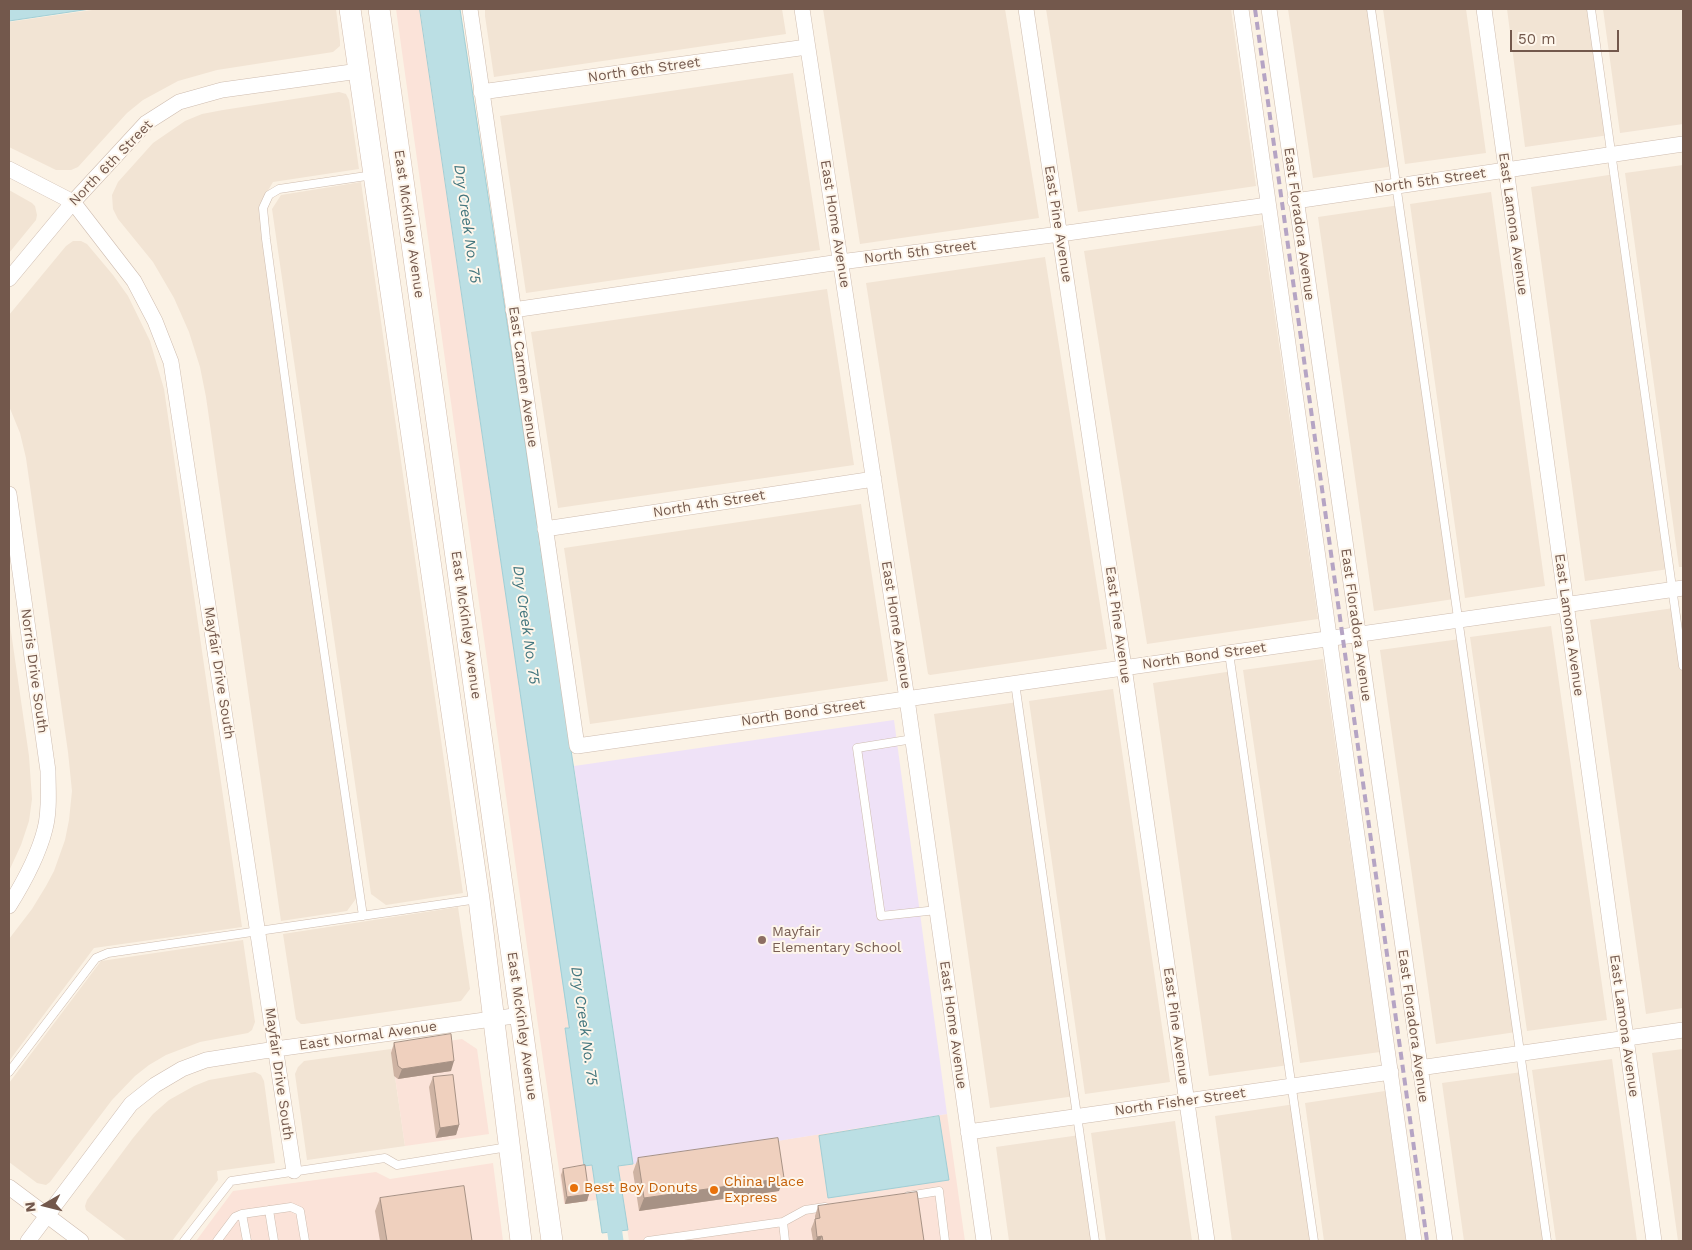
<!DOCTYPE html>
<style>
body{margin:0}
#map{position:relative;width:1692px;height:1250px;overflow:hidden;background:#fbf2e5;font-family:"Work Sans",sans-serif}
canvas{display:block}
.frame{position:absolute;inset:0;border:10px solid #73584c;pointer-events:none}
.north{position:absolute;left:20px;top:1180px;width:50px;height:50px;-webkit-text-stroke:4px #fef6eb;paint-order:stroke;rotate:262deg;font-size:14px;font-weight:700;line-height:20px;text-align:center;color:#73584c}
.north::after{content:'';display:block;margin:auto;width:18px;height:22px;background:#73584c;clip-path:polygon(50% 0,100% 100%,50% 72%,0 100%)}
.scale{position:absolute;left:1510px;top:30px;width:109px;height:22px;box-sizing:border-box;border:2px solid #73584c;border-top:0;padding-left:6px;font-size:15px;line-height:18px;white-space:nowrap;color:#73584c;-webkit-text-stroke:4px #fef6eb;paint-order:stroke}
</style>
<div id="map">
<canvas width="1692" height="1250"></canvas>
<div class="frame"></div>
<div class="north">N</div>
<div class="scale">50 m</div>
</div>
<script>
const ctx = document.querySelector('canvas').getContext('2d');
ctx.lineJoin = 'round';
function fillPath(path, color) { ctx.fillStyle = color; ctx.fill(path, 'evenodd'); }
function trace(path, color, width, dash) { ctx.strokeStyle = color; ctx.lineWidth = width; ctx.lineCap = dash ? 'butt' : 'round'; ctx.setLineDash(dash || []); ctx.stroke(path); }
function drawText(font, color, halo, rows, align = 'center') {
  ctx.font = font + ' "Work Sans",sans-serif'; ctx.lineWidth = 4; ctx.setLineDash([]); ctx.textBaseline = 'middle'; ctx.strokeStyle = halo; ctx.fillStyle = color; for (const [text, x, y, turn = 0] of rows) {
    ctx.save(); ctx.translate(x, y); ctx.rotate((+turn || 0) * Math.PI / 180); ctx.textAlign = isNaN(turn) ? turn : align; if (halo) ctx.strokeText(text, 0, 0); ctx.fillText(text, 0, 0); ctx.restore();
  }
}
fillPath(new Path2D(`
 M 99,9 L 336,9 L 340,41 L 340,46 L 333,52 L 217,70 L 178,81 L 143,100 L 127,113 L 78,167 L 71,170 L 56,170 L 9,147 L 9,22 Z
 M 485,9 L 782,9 L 786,34 L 494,77 L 485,16 Z
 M 823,9 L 1005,9 L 1039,218 L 860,244 Z
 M 1046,9 L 1231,9 L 1256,186 L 1078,212 Z
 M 1288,9 L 1372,9 L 1394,166 L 1313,178 Z
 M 1383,9 L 1466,9 L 1486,153 L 1405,164 Z
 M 1507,9 L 1592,9 L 1609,135 L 1525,147 Z
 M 1603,9 L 1683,9 L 1683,124 L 1620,133 Z
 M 793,73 L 820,250 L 526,293 L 500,116 Z
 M 339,92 L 346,94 L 349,100 L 359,169 L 273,182 L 259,206 L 358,896 L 347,911 L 281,921 L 206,397 L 200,367 L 189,332 L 174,298 L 153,262 L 118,219 L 113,209 L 112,195 L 118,182 L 153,143 L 185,121 L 202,114 L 223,110 Z
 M 1683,165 L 1683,567 L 1679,567 L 1625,173 Z
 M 1615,174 L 1669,569 L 1585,581 L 1531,187 Z
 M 361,182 L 463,893 L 386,905 L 371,894 L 272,209 L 281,195 Z
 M 9,190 L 32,203 L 35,206 L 37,215 L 36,220 L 9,253 Z
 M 1491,192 L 1545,586 L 1465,598 L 1410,204 Z
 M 1400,205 L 1454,599 L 1374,611 L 1318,217 Z
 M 1262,225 L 1318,619 L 1147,644 L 1084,251 Z
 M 73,241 L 81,241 L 87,244 L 113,275 L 128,296 L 150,341 L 164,389 L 242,927 L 94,948 L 9,1061 L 9,939 L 32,909 L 46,886 L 54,871 L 65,840 L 69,820 L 72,791 L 68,752 L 26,458 L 20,433 L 9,406 L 9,315 L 66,246 Z
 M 1045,257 L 1107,649 L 930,675 L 928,674 L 866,283 Z
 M 827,289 L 854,465 L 558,508 L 531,332 Z
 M 861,504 L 888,681 L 590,724 L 564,548 Z
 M 1674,608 L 1683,670 L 1683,1008 L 1646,1014 L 1590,620 Z
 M 9,618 L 29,756 L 32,799 L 29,821 L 21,845 L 9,871 Z
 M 1551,626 L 1607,1020 L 1527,1031 L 1470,637 Z
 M 1460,639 L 1516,1032 L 1436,1044 L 1380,650 Z
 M 1323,659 L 1380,1052 L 1300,1063 L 1243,670 Z
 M 1233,671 L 1289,1065 L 1209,1076 L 1153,683 Z
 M 1113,689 L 1170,1082 L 1085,1094 L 1029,701 Z
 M 1018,702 L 1075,1096 L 990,1108 L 934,714 Z
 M 458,907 L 470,989 L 461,1001 L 304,1024 L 301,1024 L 296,1019 L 283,934 Z
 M 243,940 L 255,1022 L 252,1030 L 248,1033 L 200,1042 L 166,1055 L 149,1065 L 135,1076 L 112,1100 L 50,1182 L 46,1185 L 37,1183 L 9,1162 L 9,1083 L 101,961 Z
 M 391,1049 L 405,1146 L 307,1160 L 295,1074 L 298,1067 L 304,1061 Z
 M 1683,1049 L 1683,1241 L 1678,1241 L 1652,1053 Z
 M 1612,1059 L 1637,1241 L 1556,1241 L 1532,1070 Z
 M 255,1072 L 261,1075 L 264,1081 L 275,1163 L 217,1171 L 218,1180 L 172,1241 L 127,1241 L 86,1210 L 85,1206 L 87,1200 L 133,1138 L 153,1114 L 169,1100 L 194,1086 L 209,1080 Z
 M 1522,1072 L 1545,1241 L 1464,1241 L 1442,1083 Z
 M 1385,1091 L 1406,1241 L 1324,1241 L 1305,1103 Z
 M 1295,1104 L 1314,1241 L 1232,1241 L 1215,1116 Z
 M 1175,1121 L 1192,1241 L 1106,1241 L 1091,1133 Z
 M 1080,1135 L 1095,1241 L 1009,1241 L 996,1147 Z`), '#f2e4d4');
fillPath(new Path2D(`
 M 396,9 L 420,9 L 569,1028 L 565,1029 L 584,1165 L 592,1165 L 597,1200 L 564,1204 L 539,1032 Z
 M 462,1039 L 477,1049 L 489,1134 L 405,1146 L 391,1049 Z
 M 947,1114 L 965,1241 L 629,1241 L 618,1166 Z
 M 493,1163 L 503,1241 L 196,1241 L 233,1191 L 376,1172 L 390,1179 Z`), '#fbe3d9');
fillPath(new Path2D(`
 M 894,720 L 947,1114 L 633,1164 L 574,766 Z`), '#efe2f7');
const water = new Path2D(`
 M 9,9 L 90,9 L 9,21 Z
 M 420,9 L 460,9 L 633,1164 L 618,1166 L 628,1230 L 602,1233 L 592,1165 L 584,1166 L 565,1028 L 569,1028 Z
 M 939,1116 L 949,1180 L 828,1198 L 819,1136 Z`);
fillPath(water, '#bbdfe4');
trace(water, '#a1ced5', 1);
trace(new Path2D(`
 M 612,1212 L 616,1241`), '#bbdfe4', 15);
const lane = new Path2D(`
 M 1371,9 L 1547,1241
 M 1591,9 L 1683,666
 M 1229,653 L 1314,1241
 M 1015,683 L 1095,1241
 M 913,739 L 857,748 L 881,916 L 937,910
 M 363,916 L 299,481 L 266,239 L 263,208 L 269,195 L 279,189 L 373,175
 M 9,1072 L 96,958 L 108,953 L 478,899
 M 908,1196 L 939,1191 L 945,1241
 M 269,1210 L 274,1241
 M 242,1214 L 247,1241
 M 783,1222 L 805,1210 L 825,1207
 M 184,1241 L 231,1181 L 385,1158 L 397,1165 L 508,1147
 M 217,1241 L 235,1217 L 242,1214 L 291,1207 L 300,1211 L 305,1241
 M 648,1241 L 783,1222 L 785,1241`);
const street = new Path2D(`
 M 470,9 L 577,746 L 1683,588
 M 802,9 L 907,699 L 984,1241
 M 1026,9 L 1124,667 L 1207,1241
 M 1241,9 L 1414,1241
 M 1269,9 L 1445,1241
 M 1484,9 L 1654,1241
 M 481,92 L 807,47
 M 9,169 L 73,202 L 134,281 L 155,321 L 171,362 L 294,1171
 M 1295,201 L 1683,144
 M 9,279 L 73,202 L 146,123 L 179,102 L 222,90 L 359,71
 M 513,310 L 840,262 L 1060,234 L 1268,205
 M 9,494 L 48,771 C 48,790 50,810 45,829 C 38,857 24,882 9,906
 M 545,529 L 874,479
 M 1419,1068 L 1683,1030
 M 968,1132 L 1391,1072
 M 9,1187 L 81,1241
 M 28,1241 L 131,1104 L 155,1085 L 182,1069 L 206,1060 L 276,1049 L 521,1015`);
const secondary = new Path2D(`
 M 350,9 L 479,899 L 521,1241
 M 379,9 L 552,1241`);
trace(lane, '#cebcaf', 9);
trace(street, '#cebcaf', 16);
trace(secondary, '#d1bbac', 22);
trace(lane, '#fff', 8);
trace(street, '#fff', 15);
trace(secondary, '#fff', 21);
trace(new Path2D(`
 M 1255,9 L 1427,1241`), '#b5a4c4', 4, [8, 5]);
fillPath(new Path2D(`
 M 394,1043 L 451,1071 L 398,1079 L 394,1076 L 391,1053 Z
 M 433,1077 L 459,1125 L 456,1135 L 436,1138 L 429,1087 Z
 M 638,1158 L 779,1191 L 639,1211 L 633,1172 Z
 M 563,1169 L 589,1194 L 587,1201 L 565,1204 L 561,1175 Z
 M 380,1198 L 472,1241 L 380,1241 L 375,1211 Z
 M 818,1206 L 924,1241 L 813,1241 L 811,1229 L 815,1219 L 815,1216 Z`), '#ceb3a3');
fillPath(new Path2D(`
 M 454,1061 L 451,1071 L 398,1079 L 402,1069 Z
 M 459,1125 L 456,1135 L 436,1138 L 440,1128 Z
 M 784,1178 L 779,1191 L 639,1211 L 644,1198 Z
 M 589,1194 L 587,1201 L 565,1204 L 567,1197 Z
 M 822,1236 L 820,1241 L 816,1241 L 817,1237 Z`), '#a79285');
const building = new Path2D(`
 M 451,1034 L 454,1061 L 402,1069 L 398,1066 L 394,1043 Z
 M 453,1075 L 459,1125 L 440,1128 L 433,1077 Z
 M 778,1138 L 784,1178 L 644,1198 L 638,1158 Z
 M 585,1165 L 589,1194 L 567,1197 L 563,1169 Z
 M 464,1186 L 472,1241 L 387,1241 L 380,1198 Z
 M 917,1192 L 924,1241 L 823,1241 L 822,1236 L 817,1237 L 815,1219 L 820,1218 L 818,1206 Z`);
fillPath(building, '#efd0be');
trace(building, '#a79285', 1);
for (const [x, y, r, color] of [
 [762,940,5,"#8d6e63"],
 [574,1188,5,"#e8710a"],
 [714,1190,5,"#e8710a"]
]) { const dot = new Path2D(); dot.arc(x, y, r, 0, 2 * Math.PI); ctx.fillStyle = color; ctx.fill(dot); trace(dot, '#fef6eb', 2); }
drawText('14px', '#73584c', '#fef6eb', [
 ["North 6th Street",644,70,-8],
 ["North 6th Street",111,163,-46],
 ["North 5th Street",1430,181,-8],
 ["East McKinley Avenue",409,224,82],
 ["East Home Avenue",835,224,81],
 ["East Pine Avenue",1058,224,81],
 ["East Floradora Avenue",1299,224,82],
 ["East Lamona Avenue",1513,224,82],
 ["North 5th Street",920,252,-7],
 ["East Carmen Avenue",523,377,82],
 ["North 4th Street",709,504,-9],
 ["East McKinley Avenue",466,625,82],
 ["East Home Avenue",896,625,81],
 ["East Pine Avenue",1118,625,82],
 ["East Floradora Avenue",1356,625,82],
 ["East Lamona Avenue",1569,625,82],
 ["North Bond Street",1204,656,-8],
 ["Norris Drive South",34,671,82],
 ["Mayfair Drive South",219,673,81],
 ["North Bond Street",803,713,-8],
 ["East Home Avenue",953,1025,82],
 ["East McKinley Avenue",522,1026,82],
 ["East Pine Avenue",1176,1026,82],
 ["East Floradora Avenue",1413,1026,82],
 ["East Lamona Avenue",1624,1026,82],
 ["East Normal Avenue",368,1036,-8],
 ["Mayfair Drive South",279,1074,82],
 ["North Fisher Street",1180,1102,-8]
]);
drawText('14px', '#785e54', '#fef6eb', [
 ["Mayfair",772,932],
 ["Elementary School",772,948]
], 'left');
drawText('14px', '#c56008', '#fef6eb', [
 ["China Place",724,1182],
 ["Express",724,1198],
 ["Best Boy Donuts",584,1188]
], 'left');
drawText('italic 15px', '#43767e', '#fef6eb', [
 ["Dry Creek No. 75",467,224,82],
 ["Dry Creek No. 75",526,625,82],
 ["Dry Creek No. 75",584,1026,82]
]);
</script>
